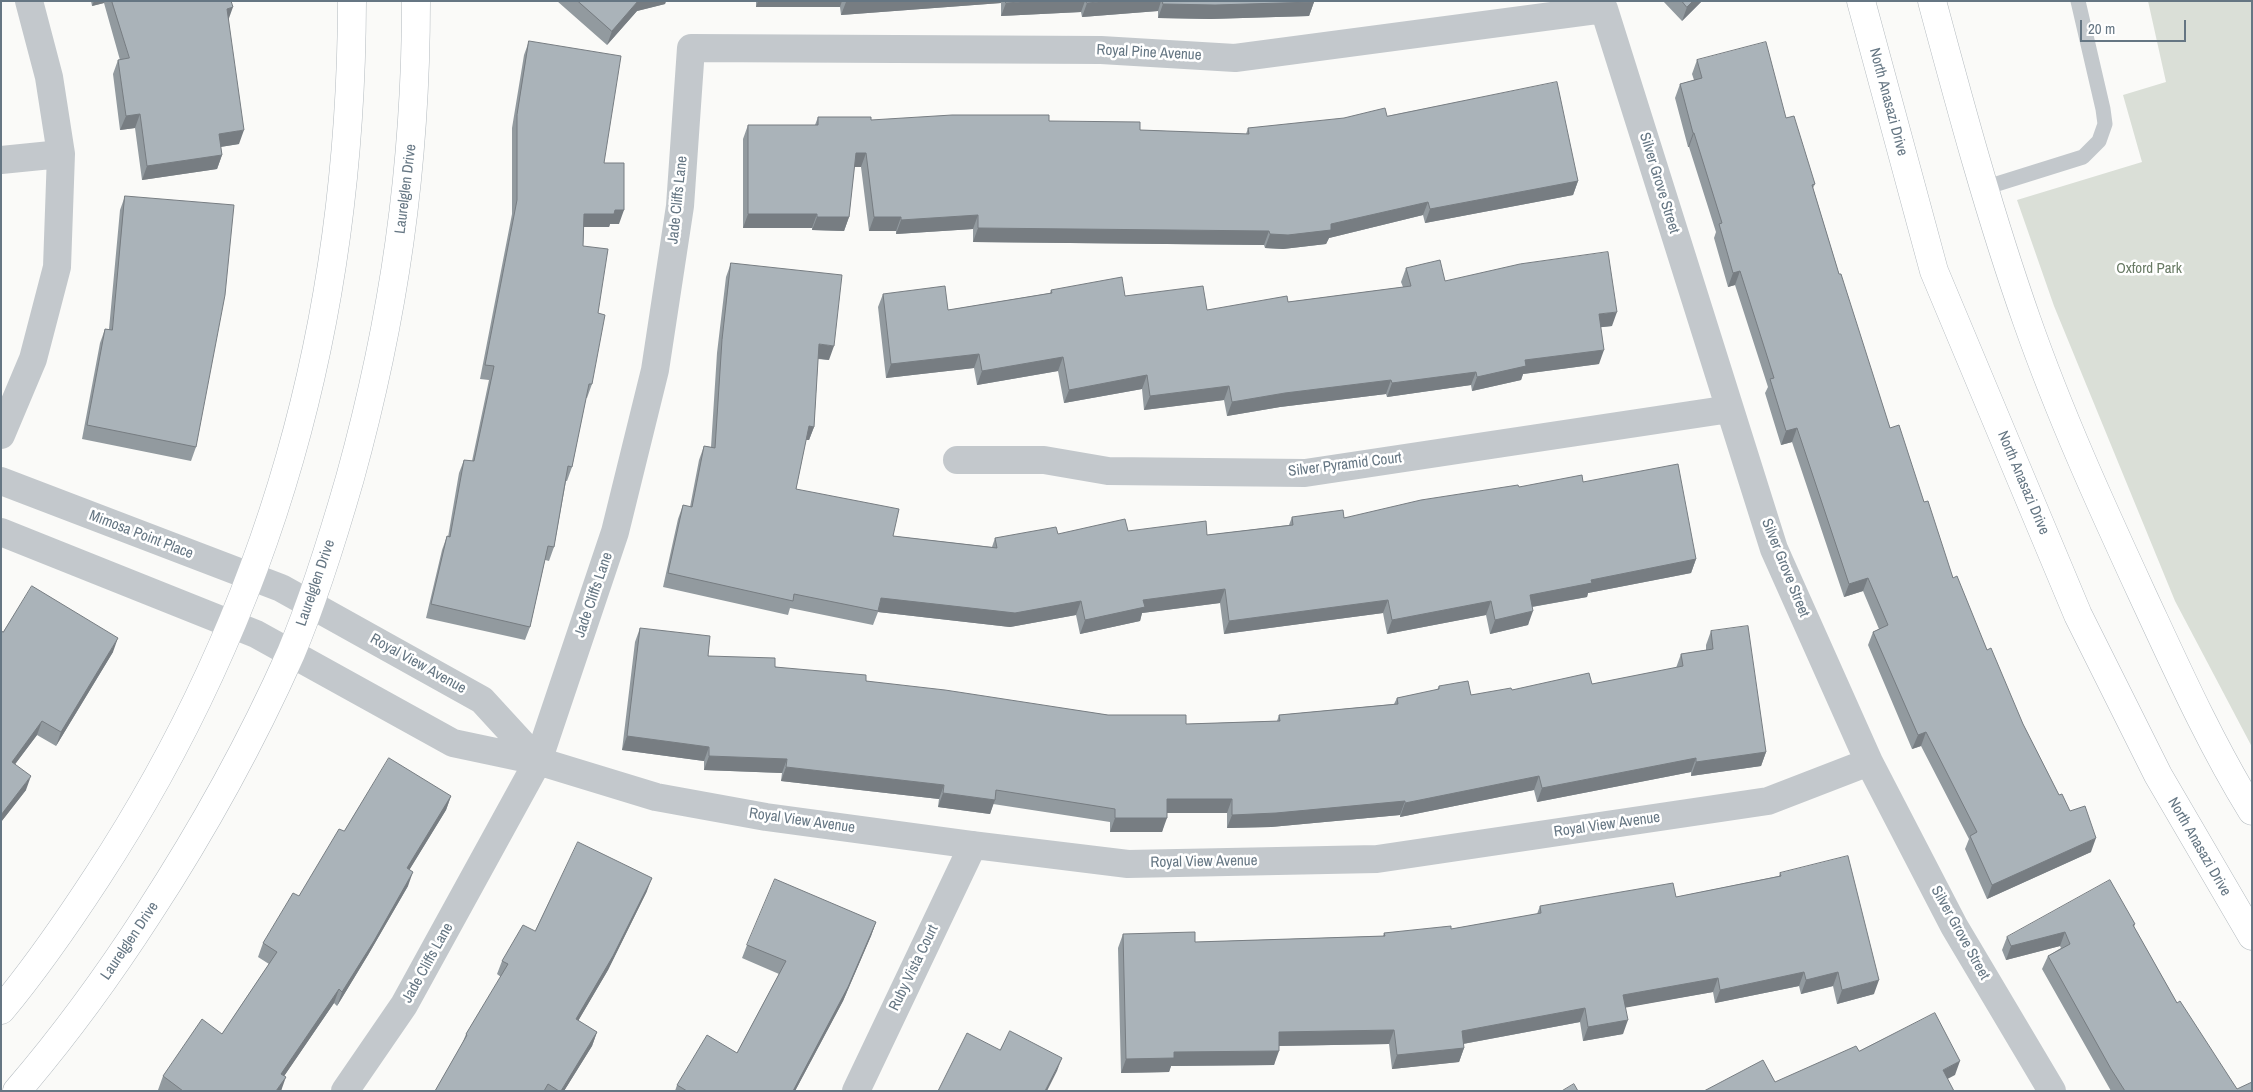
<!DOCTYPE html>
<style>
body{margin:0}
#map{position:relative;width:2253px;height:1092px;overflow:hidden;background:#fafaf8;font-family:"Archivo Narrow",sans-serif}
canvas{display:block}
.frame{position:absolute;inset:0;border:2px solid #657683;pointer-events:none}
.scale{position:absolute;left:2080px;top:20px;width:106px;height:22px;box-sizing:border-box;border:2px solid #657683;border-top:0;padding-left:6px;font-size:15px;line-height:18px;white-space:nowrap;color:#657683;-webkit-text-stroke:4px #fff;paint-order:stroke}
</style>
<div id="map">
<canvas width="2253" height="1092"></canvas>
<div class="frame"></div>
<div class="scale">20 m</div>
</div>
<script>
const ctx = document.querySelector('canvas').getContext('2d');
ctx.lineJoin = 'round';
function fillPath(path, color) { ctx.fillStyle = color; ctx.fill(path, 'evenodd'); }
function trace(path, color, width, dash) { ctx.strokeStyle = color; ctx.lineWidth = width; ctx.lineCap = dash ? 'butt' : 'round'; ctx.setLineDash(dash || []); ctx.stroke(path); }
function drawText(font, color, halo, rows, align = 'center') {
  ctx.font = font + ' "Archivo Narrow",sans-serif'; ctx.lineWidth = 5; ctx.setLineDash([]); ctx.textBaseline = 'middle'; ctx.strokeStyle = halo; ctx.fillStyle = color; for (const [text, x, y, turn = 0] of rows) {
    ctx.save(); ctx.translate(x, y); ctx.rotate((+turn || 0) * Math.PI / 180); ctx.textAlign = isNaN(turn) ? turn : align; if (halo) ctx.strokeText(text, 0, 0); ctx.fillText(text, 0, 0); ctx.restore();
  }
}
fillPath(new Path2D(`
 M 2148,1 L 2252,1 L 2252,747 L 2175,601 L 2054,306 L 2017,200 L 2142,162 L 2123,95 L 2166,82 Z`), '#dadfd7');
const secondary = new Path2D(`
 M 1861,1 L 1934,271 L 2078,615 L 2158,775 L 2252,936
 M 1932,1 C 1961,109 1990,216 2027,321 C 2060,415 2101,505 2143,596 C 2177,669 2210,743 2252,811
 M 1,1010 C 36,968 67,923 97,877 C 272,610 351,319 352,1
 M 17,1091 C 65,1035 108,976 148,914 C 202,831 251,743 291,653 C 315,596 333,537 350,478 C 394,319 416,166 416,1`);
trace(secondary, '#b3babf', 29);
trace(new Path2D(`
 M 1984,188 L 2083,157 L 2099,141 L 2105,124 L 2103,109 L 2078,1`), '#c3c8cc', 15);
trace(new Path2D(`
 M 1,160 L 61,154
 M 1,435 L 33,359 L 57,267 L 61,154 L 49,77 L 29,1
 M 957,460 L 1044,460 L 1108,471 L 1305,473 L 1730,409
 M 1,481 L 281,588 L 482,700 L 538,761
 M 1,532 L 256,634 L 453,743 L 538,761 L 656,797 L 766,817 L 973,845 L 1128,864 L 1377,859 L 1768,801 L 1869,762
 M 345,1091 L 404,1005 L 538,761 L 615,532 L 655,370 L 680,206 L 691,48 L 1101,50 L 1235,58 L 1604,9 L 1774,549 L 1869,762 L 1954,926 L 2052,1091
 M 856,1091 L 973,845`), '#c3c8cc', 28);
trace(secondary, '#fff', 28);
fillPath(new Path2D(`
 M 91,1 L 231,1 L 228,20 L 239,144 L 220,147 L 222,155 L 217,169 L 142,180 L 135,128 L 120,130 L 113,74 L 118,60 L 120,60 L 104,3 L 92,6 Z
 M 557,1 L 666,1 L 665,4 L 637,11 L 607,45 Z
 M 756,1 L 1318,1 L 1314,2 L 1309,16 L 1210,19 L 1158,18 L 1158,11 L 1082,17 L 1081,12 L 1001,16 L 1001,3 L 841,15 L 840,7 L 756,7 Z
 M 1663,1 L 1702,1 L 1682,21 Z
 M 529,41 L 604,163 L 619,224 L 610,224 L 609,227 L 584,227 L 583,246 L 598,313 L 592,384 L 587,398 L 586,398 L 572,467 L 567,481 L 566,481 L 554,547 L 549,561 L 545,560 L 530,627 L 525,640 L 426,618 L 442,550 L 447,536 L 448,537 L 459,473 L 464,460 L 472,461 L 489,380 L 480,379 L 512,214 L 512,128 L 524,55 Z
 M 1697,60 L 1786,118 L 1815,184 L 1813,188 L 1839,274 L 1890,428 L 1924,502 L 1953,578 L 1987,650 L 2023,724 L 2059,795 L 2070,811 L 2091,852 L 1987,899 L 1965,849 L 1969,839 L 1921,746 L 1912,749 L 1868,645 L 1873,632 L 1879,629 L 1863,591 L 1844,597 L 1792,442 L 1781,445 L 1765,393 L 1768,387 L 1735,285 L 1728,287 L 1714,238 L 1716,232 L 1689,147 L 1688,147 L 1675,98 L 1680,84 L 1694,80 L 1692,74 Z
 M 1387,116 L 1578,181 L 1573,195 L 1425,223 L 1423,215 L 1329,238 L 1326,244 L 1283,249 L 1265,248 L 1264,245 L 973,242 L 973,229 L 896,234 L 896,231 L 869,231 L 861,167 L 854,167 L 849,217 L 844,231 L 812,230 L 812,228 L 743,228 L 743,139 L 748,125 L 815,125 L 818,117 L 871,120 L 1049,121 L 1140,130 L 1246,134 L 1248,128 Z
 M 125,196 L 196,447 L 191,461 L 82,439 L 100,343 L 105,329 L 109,329 L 120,210 Z
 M 731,263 L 829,360 L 818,359 L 814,427 L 809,440 L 806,440 L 796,489 L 893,536 L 992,547 L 995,538 L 1058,534 L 1128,531 L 1207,535 L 1289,525 L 1292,517 L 1344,518 L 1519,487 L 1583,482 L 1696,559 L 1691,573 L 1588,593 L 1587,597 L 1532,607 L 1528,625 L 1490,634 L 1486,615 L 1387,634 L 1383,613 L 1224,634 L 1220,603 L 1142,613 L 1140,621 L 1080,634 L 1076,615 L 1010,627 L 878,612 L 873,625 L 790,608 L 788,615 L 663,587 L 678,519 L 683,505 L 690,507 L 699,460 L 704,446 L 711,447 L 717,353 L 726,277 Z
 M 1406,268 L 1445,281 L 1612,326 L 1601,327 L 1599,364 L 1523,374 L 1521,380 L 1472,391 L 1471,385 L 1387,397 L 1386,394 L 1280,407 L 1227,416 L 1224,400 L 1144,410 L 1142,389 L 1064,403 L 1058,371 L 977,385 L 974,368 L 886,378 L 878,307 L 883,294 L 948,310 L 1050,293 L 1051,290 L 1125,296 L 1207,310 L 1288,302 L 1403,287 L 1401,282 Z
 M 640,628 L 708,656 L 866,681 L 1108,715 L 1186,724 L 1277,721 L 1279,715 L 1394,704 L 1397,698 L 1437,690 L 1439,686 L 1471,695 L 1512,690 L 1592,684 L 1676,668 L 1681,654 L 1706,650 L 1706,645 L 1711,631 L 1766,752 L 1761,766 L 1691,776 L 1691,772 L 1537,802 L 1534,790 L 1400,817 L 1400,815 L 1271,827 L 1227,828 L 1227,813 L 1167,813 L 1162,832 L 1110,832 L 1110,822 L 993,804 L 990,814 L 938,807 L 939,799 L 781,781 L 782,773 L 704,770 L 704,761 L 622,750 L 635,642 Z
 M 1,631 L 3,632 L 113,652 L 56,746 L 37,735 L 15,764 L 26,790 L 1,822 Z
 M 451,796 L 446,810 L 409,870 L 408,886 L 368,955 L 337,1006 L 334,1003 L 284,1076 L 281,1091 L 158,1090 L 163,1076 L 222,1034 L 269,964 L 258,957 L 263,943 L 299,896 L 344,831 Z
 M 1780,873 L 1874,994 L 1837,1004 L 1833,986 L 1801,994 L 1799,986 L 1715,1003 L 1713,992 L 1626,1007 L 1623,1034 L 1583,1041 L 1580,1022 L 1463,1044 L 1464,1048 L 1459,1062 L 1392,1069 L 1389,1044 L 1279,1046 L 1274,1065 L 1171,1066 L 1169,1072 L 1121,1073 L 1118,948 L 1123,934 L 1195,942 L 1383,936 L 1384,933 L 1451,929 L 1537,914 L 1540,906 L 1676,897 L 1779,876 Z
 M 647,891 L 608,970 L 578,1021 L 597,1032 L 592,1046 L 564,1091 L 435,1091 L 462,1044 L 466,1034 L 501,977 L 497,974 L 502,961 L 535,931 Z
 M 876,922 L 871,936 L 843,1001 L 795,1091 L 675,1091 L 677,1085 L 737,1053 L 779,974 L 742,958 L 747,945 Z
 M 2135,924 L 2134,927 L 2177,1003 L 2237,1089 L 2252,1091 L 2111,1091 L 2042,969 L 2048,956 L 2061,948 L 2060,946 L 2006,960 L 2002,950 L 2007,937 Z`), '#929a9f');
fillPath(new Path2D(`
 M 94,1 L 105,1 L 104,3 L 92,6 Z
 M 638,1 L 666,1 L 665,4 L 637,11 L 607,45 L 612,31 Z
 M 758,1 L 842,1 L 840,7 L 756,7 Z
 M 852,1 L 1001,1 L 1001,3 L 841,15 L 846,2 Z
 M 1035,1 L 1085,1 L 1081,12 L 1001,16 L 1006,3 Z
 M 1110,1 L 1161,1 L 1158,11 L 1082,17 L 1087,3 Z
 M 1318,1 L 1310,2 L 1314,2 L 1309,16 L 1210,19 L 1158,18 L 1163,4 Z
 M 1693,1 L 1702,1 L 1682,21 L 1687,7 Z
 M 233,7 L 228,21 L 227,9 Z
 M 140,114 L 135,128 L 120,130 L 126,116 Z
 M 244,130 L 239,144 L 214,148 L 219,134 Z
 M 1693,133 L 1694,133 L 1689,147 L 1688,147 Z
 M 856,153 L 866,153 L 861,167 L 851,167 Z
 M 222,155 L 217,169 L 142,180 L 147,166 Z
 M 1578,181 L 1573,195 L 1425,223 L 1430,209 Z
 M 1428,202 L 1423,215 L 1329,238 L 1326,244 L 1283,249 L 1265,248 L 1270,234 L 1331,224 Z
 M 615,210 L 624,210 L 619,224 L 610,224 L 609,227 L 579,227 L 584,214 Z
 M 748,214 L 817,214 L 812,228 L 743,228 Z
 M 978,215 L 973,229 L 896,234 L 901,220 Z
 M 817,217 L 849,217 L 844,231 L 812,230 Z
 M 874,217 L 901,217 L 896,231 L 869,231 Z
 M 978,228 L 1269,231 L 1264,245 L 973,242 Z
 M 1740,271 L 1735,285 L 1728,287 L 1733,273 Z
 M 1617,312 L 1612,326 L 1594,328 L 1599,314 Z
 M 819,344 L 834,346 L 829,360 L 814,358 Z
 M 1604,350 L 1599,364 L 1523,374 L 1521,380 L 1472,391 L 1477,377 L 1525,360 Z
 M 979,354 L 974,368 L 886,378 L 891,364 Z
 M 1063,357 L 1058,371 L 977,385 L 982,371 Z
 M 1476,372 L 1471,385 L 1387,397 L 1392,383 Z
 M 1147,375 L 1142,389 L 1064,403 L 1069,390 Z
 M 1391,380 L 1386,394 L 1280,407 L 1227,416 L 1232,402 L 1285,393 Z
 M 1229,386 L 1224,400 L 1144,410 L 1150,396 Z
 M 809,426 L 814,427 L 809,440 L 804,440 Z
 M 1797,428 L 1792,442 L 1781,445 L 1786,431 Z
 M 1696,559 L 1691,573 L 1588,593 L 1587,597 L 1525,608 L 1530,595 L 1591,580 Z
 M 1868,578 L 1863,591 L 1844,597 L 1849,584 Z
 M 1225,589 L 1220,603 L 1142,613 L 1140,621 L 1080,634 L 1085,620 L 1143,600 Z
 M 881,598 L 1081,601 L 1076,615 L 1010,627 L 878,612 Z
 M 1388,600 L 1383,613 L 1224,634 L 1229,621 Z
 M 1491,601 L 1486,615 L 1387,634 L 1392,620 Z
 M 1533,611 L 1528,625 L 1490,634 L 1495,620 Z
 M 118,638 L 113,652 L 56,746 L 61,732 Z
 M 42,721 L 37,735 L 7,775 L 12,762 Z
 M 1926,732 L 1921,746 L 1912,749 L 1918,735 Z
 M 627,736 L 709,747 L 704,761 L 622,750 Z
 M 1766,752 L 1761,766 L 1691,776 L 1696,762 Z
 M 709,756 L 787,759 L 782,773 L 704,770 Z
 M 1696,758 L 1691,772 L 1537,802 L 1542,788 Z
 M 786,767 L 944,785 L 939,799 L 781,781 Z
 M 31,776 L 26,790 L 1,822 L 1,815 Z
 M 1539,776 L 1534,790 L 1400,817 L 1405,803 Z
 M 943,793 L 995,800 L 990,814 L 938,807 Z
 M 451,796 L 446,810 L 402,882 L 407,868 Z
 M 1167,799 L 1232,799 L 1227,813 L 1162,813 Z
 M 1405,801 L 1400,815 L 1271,827 L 1227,828 L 1232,815 Z
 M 1115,818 L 1167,818 L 1162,832 L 1110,832 Z
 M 2096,838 L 2091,852 L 1987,899 L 1992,885 Z
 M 413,872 L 408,886 L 368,955 L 337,1006 L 342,992 Z
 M 652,878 L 647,891 L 608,970 L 571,1033 L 576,1019 Z
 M 876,922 L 871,936 L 843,1001 L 795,1091 L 793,1091 Z
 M 2065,932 L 2060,946 L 2006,960 L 2011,946 Z
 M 1804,972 L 1799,986 L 1715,1003 L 1720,990 Z
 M 1838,972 L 1833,986 L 1801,994 L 1806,980 Z
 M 1718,978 L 1713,992 L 1618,1009 L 1623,995 Z
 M 1879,980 L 1874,994 L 1837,1004 L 1842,990 Z
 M 339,989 L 334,1003 L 276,1088 L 281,1074 Z
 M 1585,1008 L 1580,1022 L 1457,1045 L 1462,1031 Z
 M 1628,1020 L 1623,1034 L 1583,1041 L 1588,1027 Z
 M 1394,1030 L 1389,1044 L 1274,1046 L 1279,1032 Z
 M 597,1032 L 592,1046 L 564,1091 L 561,1091 Z
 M 1464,1048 L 1459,1062 L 1392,1069 L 1397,1055 Z
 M 1279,1051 L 1274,1065 L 1171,1066 L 1169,1072 L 1121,1073 L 1126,1059 L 1174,1052 Z
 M 1062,1058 L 1057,1071 L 1047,1091 L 1045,1091 Z
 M 1960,1061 L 1955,1075 L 1938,1084 L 1943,1070 Z
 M 286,1077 L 281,1091 L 276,1091 Z`), '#777d82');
const building = new Path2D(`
 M 112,1 L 231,1 L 233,7 L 227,9 L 244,130 L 219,134 L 222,155 L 147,166 L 140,114 L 126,116 L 118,60 L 129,58 Z
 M 578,1 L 638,1 L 612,31 Z
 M 1006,1 L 1035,1 L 1006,3 Z
 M 1086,1 L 1110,1 L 1087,3 Z
 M 1163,1 L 1314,1 L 1314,2 L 1215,5 L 1163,4 Z
 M 1682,1 L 1693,1 L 1687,7 Z
 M 529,41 L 621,56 L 604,163 L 624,163 L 624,210 L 615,210 L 614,214 L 584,214 L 583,246 L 608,249 L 598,313 L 605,315 L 592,384 L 589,384 L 572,467 L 568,466 L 554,547 L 548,546 L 530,627 L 431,604 L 447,536 L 450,537 L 464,460 L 474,461 L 494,366 L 485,365 L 517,200 L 517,115 Z
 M 1766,42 L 1786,118 L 1794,116 L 1815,184 L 1812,185 L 1839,274 L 1841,274 L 1890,428 L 1899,425 L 1924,502 L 1928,501 L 1953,578 L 1957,576 L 1987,650 L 1991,648 L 2023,724 L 2059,795 L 2062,794 L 2070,811 L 2085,806 L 2096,838 L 1992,885 L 1970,836 L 1977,832 L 1926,732 L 1918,735 L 1873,632 L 1888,625 L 1868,578 L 1849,584 L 1797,428 L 1786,431 L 1770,379 L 1774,378 L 1740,271 L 1733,273 L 1719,224 L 1722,223 L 1694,133 L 1693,133 L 1680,84 L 1702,78 L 1697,60 Z
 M 1557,82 L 1578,181 L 1430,209 L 1428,202 L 1331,224 L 1331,230 L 1288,235 L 1270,234 L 1269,231 L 978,228 L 978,215 L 901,220 L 901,217 L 874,217 L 866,153 L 856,153 L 849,217 L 817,217 L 817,214 L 748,214 L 748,125 L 818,125 L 818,117 L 871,117 L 871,120 L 952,115 L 1049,115 L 1049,121 L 1140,122 L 1140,130 L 1249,134 L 1248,128 L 1344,118 L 1385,108 L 1387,116 Z
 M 125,196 L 234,205 L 225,295 L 196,447 L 87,425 L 105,329 L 112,330 Z
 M 1608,252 L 1617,312 L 1599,314 L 1604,350 L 1525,360 L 1526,366 L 1477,377 L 1476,372 L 1392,383 L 1391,380 L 1285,393 L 1232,402 L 1229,386 L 1150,396 L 1147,375 L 1069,390 L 1063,357 L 982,371 L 979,354 L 891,364 L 883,294 L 945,286 L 948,310 L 1052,293 L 1051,290 L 1122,277 L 1125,296 L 1203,286 L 1207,310 L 1287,296 L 1288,302 L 1411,286 L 1406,268 L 1440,260 L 1445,281 L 1520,264 Z
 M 731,263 L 842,275 L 834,346 L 819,344 L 814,427 L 809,426 L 796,489 L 899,509 L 893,536 L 997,548 L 995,538 L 1056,527 L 1058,534 L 1125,519 L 1128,531 L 1206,521 L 1207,535 L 1293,525 L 1292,517 L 1343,510 L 1344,518 L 1421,500 L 1518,485 L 1519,487 L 1582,475 L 1583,482 L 1678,464 L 1696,559 L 1591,580 L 1592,583 L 1530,595 L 1533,611 L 1495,620 L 1491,601 L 1392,620 L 1388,600 L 1229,621 L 1225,589 L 1143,600 L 1145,607 L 1085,620 L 1081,601 L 1015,613 L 881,598 L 878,611 L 794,594 L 793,601 L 668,573 L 683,505 L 692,507 L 704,446 L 715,448 L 722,340 Z
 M 32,586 L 118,638 L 61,732 L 42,721 L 12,762 L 31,776 L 1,815 L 1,631 L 3,632 Z
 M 1748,626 L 1766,752 L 1696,762 L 1696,758 L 1542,788 L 1539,776 L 1405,803 L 1405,801 L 1276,813 L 1232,815 L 1232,799 L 1167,799 L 1167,818 L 1115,818 L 1115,809 L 996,790 L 995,800 L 943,793 L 944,785 L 786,767 L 787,759 L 709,756 L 709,747 L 627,736 L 640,628 L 710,636 L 708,656 L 775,658 L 775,667 L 866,675 L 866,681 L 945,690 L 1108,715 L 1186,715 L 1186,724 L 1280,721 L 1279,715 L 1398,704 L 1397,698 L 1439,689 L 1439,686 L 1468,681 L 1471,695 L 1511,688 L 1512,690 L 1589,673 L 1592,684 L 1683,666 L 1681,654 L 1713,649 L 1711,631 Z
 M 389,758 L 451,796 L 407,868 L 413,872 L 374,941 L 342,992 L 339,989 L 281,1074 L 286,1077 L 276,1091 L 183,1091 L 163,1076 L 202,1019 L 222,1034 L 277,952 L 263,943 L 293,893 L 299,896 L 339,829 L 344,831 Z
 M 578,842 L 652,878 L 613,956 L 576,1019 L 597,1032 L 561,1091 L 559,1091 L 548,1084 L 544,1091 L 435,1091 L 467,1035 L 466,1034 L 508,964 L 502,961 L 523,925 L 535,931 Z
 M 1848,856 L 1879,980 L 1842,990 L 1838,972 L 1806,980 L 1804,972 L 1720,990 L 1718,978 L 1623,995 L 1628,1020 L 1588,1027 L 1585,1008 L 1462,1031 L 1464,1048 L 1397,1055 L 1394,1030 L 1279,1032 L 1279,1051 L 1174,1052 L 1174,1058 L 1126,1059 L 1123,934 L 1195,932 L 1195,942 L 1385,936 L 1384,933 L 1451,926 L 1451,929 L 1541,913 L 1540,906 L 1673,883 L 1676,897 L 1781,876 L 1780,873 Z
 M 775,879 L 876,922 L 848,987 L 793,1091 L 687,1091 L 677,1085 L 707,1035 L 737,1053 L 786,961 L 747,945 Z
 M 2110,880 L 2135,924 L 2133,925 L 2177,1003 L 2180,1001 L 2237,1089 L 2252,1082 L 2252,1091 L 2125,1091 L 2111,1069 L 2048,956 L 2070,944 L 2065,932 L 2011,946 L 2007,937 Z
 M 1935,1013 L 1960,1061 L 1943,1070 L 1954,1091 L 1704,1091 L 1763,1060 L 1775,1082 L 1856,1046 L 1859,1051 Z
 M 1010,1031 L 1062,1058 L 1045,1091 L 938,1091 L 967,1033 L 1000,1050 Z
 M 1574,1084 L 1578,1091 L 1562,1091 Z`);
fillPath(building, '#aab3b9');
trace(building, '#777d82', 1);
drawText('15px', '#657683', '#fff', [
 ["Royal Pine Avenue",1149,53,3],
 ["North Anasazi Drive",1888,102,75],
 ["Silver Grove Street",1659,183,73],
 ["Laurelglen Drive",406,189,-83],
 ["Jade Cliffs Lane",678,200,-84],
 ["Silver Pyramid Court",1345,465,-7],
 ["North Anasazi Drive",2023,483,67],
 ["Mimosa Point Place",141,535,21],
 ["Silver Grove Street",1785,568,68],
 ["Laurelglen Drive",316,583,-71],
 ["Jade Cliffs Lane",594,595,-71],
 ["Royal View Avenue",418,664,29],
 ["Royal View Avenue",802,821,8],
 ["Royal View Avenue",1607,825,-8],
 ["North Anasazi Drive",2199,847,60],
 ["Royal View Avenue",1204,862,-1],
 ["Silver Grove Street",1960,933,61],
 ["Laurelglen Drive",130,941,-56],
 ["Jade Cliffs Lane",428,963,-61],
 ["Ruby Vista Court",914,968,-64]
]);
drawText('15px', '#687a64', '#fff', [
 ["Oxford Park",2149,269]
]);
</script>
